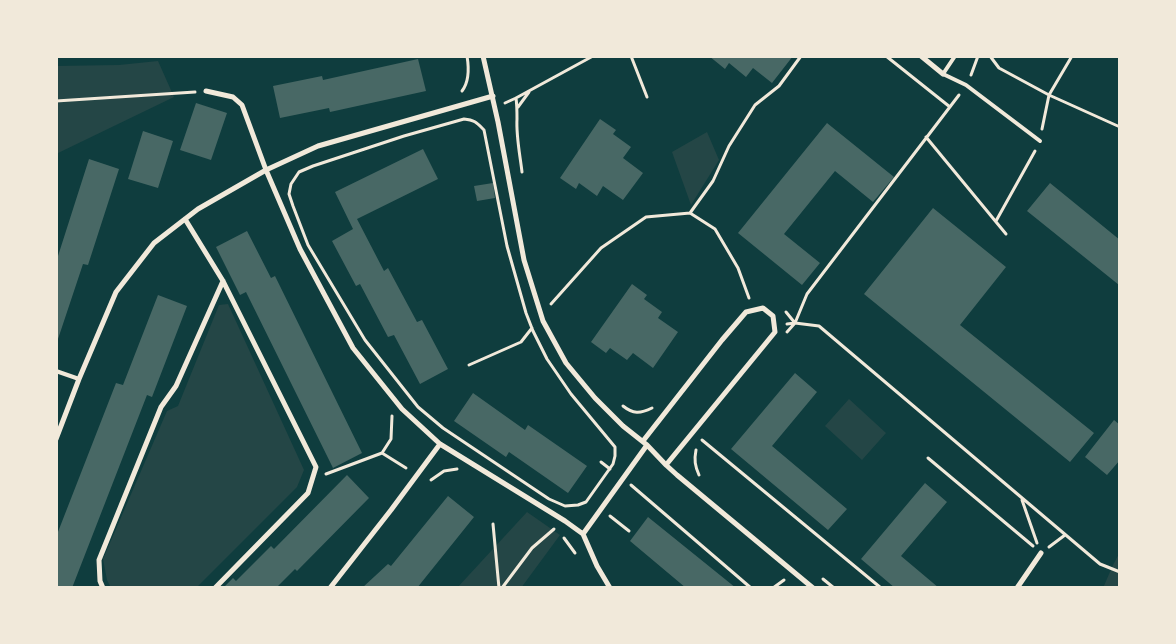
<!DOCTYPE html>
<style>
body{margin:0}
#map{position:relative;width:1176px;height:644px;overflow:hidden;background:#0f3d3e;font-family:"Fira Sans Condensed",sans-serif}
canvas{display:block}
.frame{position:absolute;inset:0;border:58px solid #f1e9da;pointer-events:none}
</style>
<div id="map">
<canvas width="1176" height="644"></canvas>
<div class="frame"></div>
</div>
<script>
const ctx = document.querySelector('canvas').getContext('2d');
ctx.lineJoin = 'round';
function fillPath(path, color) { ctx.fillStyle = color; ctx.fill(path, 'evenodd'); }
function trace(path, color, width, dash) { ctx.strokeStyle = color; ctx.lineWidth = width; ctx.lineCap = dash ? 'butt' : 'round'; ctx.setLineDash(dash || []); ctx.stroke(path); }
fillPath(new Path2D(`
 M 158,61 L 174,97 L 56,154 L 56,66 L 119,65 Z
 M 707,132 L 719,160 L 691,205 L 672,152 Z
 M 228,304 L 304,470 L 297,487 L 196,588 L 111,588 L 107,580 L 103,559 L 167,411 L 178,406 L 219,305 Z
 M 849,399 L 886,433 L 862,460 L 825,426 Z
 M 527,512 L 560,535 L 521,588 L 457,588 Z
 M 1120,552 L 1120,588 L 1103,588 L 1113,565 Z`), '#244646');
fillPath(new Path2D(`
 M 709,56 L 793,56 L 772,83 L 753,68 L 746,77 L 729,63 L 725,69 Z
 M 418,59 L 426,91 L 330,112 L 329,108 L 280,118 L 273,86 L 322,76 L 323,80 Z
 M 196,103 L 227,113 L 211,160 L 180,150 Z
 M 600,119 L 616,130 L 613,134 L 631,147 L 623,158 L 643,173 L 623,200 L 603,186 L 597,196 L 579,183 L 576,189 L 560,178 Z
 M 827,123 L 894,177 L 873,202 L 835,171 L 784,234 L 820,263 L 802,285 L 738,233 Z
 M 143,131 L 173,141 L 158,188 L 128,179 Z
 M 423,149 L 438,179 L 357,219 L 384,271 L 388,268 L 417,322 L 422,320 L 448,369 L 420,384 L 394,335 L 388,337 L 360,284 L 356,286 L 332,241 L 353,229 L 335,192 Z
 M 89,159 L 119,169 L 88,265 L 83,264 L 56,345 L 56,255 L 58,256 Z
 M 493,183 L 495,198 L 477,201 L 474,186 Z
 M 1050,183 L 1120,240 L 1120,284 L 1119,285 L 1027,211 Z
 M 933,208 L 1006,267 L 960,325 L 1094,433 L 1070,462 L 864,294 Z
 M 247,231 L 271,278 L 275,276 L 362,453 L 333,468 L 246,292 L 240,295 L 216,247 Z
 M 632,284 L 647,295 L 644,299 L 662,312 L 658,318 L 678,332 L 653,368 L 633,353 L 627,360 L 610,348 L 606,353 L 591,342 Z
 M 158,295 L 187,306 L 152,397 L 147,395 L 72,588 L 56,588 L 56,537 L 116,383 L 123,385 Z
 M 795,373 L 817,392 L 772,446 L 847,509 L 828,530 L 731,449 Z
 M 473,393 L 525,430 L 528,425 L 587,466 L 568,493 L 509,452 L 506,457 L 454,421 Z
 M 1114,420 L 1120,425 L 1120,460 L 1107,475 L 1085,457 Z
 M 347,475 L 369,498 L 297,571 L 295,569 L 276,588 L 223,588 L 233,578 L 236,581 L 271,546 L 274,549 Z
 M 925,483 L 947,502 L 901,556 L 939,588 L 895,588 L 861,559 Z
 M 448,496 L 474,517 L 417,588 L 362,588 L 388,564 L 391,566 Z
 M 648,517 L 736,588 L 686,588 L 630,541 Z`), '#486865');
trace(new Path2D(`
 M 631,56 L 647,97
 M 886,56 L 950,107
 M 990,56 L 999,68 L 1049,95 L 1120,127
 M 971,75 L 978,56
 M 462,91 C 469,82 469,68 467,56
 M 516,98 C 517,105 517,111 517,119 C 516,136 520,155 522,172
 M 56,101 L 195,92
 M 505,103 L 516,98 L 593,56
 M 518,107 L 529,92
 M 464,119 C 475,120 477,123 484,130 L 507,246 L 526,313 L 533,331 L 547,359 L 571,394 L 615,447 L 615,456 L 613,464 L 586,502 L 578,505 L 565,506 L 549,499 L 443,428 L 418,407 L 365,340 L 308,245 L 293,206 L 289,194 L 291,184 L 299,172 L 313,166 L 404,136 Z
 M 1042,129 L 1049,95 L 1072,56
 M 926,137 L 1006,234
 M 690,213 L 713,181 L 729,146 L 755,105 L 779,86 L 801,56
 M 996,221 L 1035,151
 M 551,304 L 601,248 L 646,217 L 690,213 L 715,229 L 738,268 L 749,298
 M 786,312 L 795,323
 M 787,324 L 795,323 L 819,326 L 1100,564 L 1120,572
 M 787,332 L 795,323 L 807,294 L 959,95
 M 469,365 L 521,342 L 532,328
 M 623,406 C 633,414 640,414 652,408
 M 702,440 L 881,588
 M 696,450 C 694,460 695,466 699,475
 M 382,453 L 391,439 L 392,416
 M 928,458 L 1033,546
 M 601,462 L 610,469
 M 326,474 L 382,453 L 406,468
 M 431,480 L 444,471 L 457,469
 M 631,485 L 751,588
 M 1022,500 L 1037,543
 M 610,516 L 629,531
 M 493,524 L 499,588
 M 564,538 L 575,553
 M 1049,547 L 1065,535
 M 823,579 L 834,588
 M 502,588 L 532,548 L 554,529
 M 773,588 L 784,580`), '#f1e9da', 3);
trace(new Path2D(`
 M 955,56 L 943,74 L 966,85 L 1040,141
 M 56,371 L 79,379`), '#f1e9da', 4);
trace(new Path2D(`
 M 483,56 L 498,122 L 524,260 L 543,321 L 566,363 L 595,398 L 623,426 L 647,445 L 666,465 L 677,475 L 813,588
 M 921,56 L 943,74
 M 206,91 L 233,97 L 242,105 L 266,170 L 300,249 L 353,348 L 402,409 L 440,444 L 565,521 L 583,534
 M 185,219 L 223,281 L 316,467 L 308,493 L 215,588
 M 56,439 L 79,379 L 116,292 L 154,243 L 198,209 L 266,170 L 318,146 L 493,96
 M 643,441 L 722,340 L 746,312 L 763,308 L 773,316 L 775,332 L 666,465
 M 103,588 L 100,581 L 99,560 L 161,407 L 176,386 L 223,281
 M 330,588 L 391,510 L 440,444
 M 610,588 L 597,566 L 583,534 L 647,445
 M 1017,588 L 1041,553`), '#f1e9da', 5);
</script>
